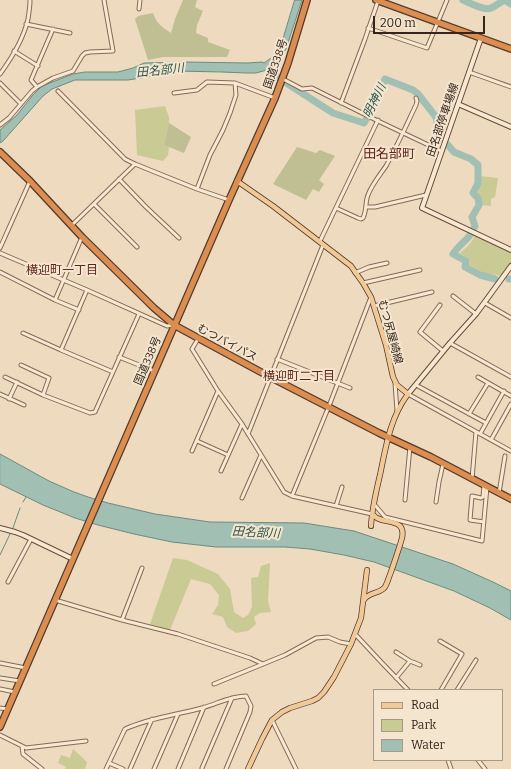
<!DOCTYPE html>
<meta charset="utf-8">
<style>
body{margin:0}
#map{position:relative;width:511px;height:769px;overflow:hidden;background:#eddabf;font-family:Bitter,serif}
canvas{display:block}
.legend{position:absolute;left:373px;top:689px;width:130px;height:72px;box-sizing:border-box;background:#f4e5cf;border:1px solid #a89887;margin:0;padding:5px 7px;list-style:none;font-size:12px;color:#35251c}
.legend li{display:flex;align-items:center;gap:8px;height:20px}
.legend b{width:20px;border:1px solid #a89887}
.scale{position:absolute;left:373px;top:16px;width:112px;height:18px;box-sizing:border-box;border:2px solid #35251c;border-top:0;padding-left:5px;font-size:12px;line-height:14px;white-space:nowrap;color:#35251c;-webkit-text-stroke:3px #f4e5cf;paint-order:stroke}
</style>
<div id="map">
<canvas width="511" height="769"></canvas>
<ul class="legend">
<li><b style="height:5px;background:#f0c997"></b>Road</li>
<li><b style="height:11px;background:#caca94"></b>Park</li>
<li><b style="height:11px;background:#a2bfb3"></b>Water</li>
</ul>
<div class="scale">200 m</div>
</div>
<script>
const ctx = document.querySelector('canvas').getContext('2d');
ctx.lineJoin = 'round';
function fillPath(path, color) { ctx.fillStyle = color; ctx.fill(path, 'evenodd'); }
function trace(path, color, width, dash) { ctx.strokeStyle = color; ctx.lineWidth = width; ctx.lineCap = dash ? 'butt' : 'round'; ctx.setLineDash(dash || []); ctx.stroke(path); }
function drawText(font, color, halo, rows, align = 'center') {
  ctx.font = font + ' Bitter,"Noto Sans JP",serif'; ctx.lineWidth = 4; ctx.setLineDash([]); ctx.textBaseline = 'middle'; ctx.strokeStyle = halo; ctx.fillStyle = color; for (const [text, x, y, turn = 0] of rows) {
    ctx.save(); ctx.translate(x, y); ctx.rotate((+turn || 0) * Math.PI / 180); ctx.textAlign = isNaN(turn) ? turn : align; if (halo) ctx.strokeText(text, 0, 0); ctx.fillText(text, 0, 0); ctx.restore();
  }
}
fillPath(new Path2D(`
 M 165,106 L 169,117 L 169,123 L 164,145 L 169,147 L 168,155 L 163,161 L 137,155 L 135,110 Z
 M 480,176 L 498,178 L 495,197 L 491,199 L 491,206 L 480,205 L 480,198 L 478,192 Z
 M 475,236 L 511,253 L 511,263 L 503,276 L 483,273 L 469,265 L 470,260 L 460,253 L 469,245 Z
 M 173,558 L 187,560 L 218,574 L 230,589 L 234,612 L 243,618 L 248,615 L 252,607 L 251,578 L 258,577 L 261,566 L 270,563 L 268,601 L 271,612 L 260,613 L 254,617 L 256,624 L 248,631 L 236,633 L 227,627 L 223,617 L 212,614 L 218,605 L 219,595 L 210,584 L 191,579 L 170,630 L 150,624 Z
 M 73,749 L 87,762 L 85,769 L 65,769 L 66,767 L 58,763 L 61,755 L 70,758 Z`), '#caca94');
fillPath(new Path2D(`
 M 183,0 L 197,0 L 195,7 L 203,11 L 197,25 L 196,33 L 208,38 L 208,42 L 230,50 L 227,57 L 163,57 L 148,60 L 135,19 L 138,16 L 153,13 C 156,23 163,28 171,33 L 175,19 Z
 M 169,123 L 191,137 L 184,153 L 164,145 Z
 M 297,147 L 316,153 L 320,150 L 335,156 L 319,180 L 324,184 L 319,192 L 313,189 L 306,200 L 273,184 Z`), '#bfbf93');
const water = new Path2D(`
 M 295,0 L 302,0 L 286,49 L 279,60 L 279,62 C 275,68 273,73 280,78 L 279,80 L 272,75 L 272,71 L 267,70 L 256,73 L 246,73 L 222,72 L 176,71 L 162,73 L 147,77 L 128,80 L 75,80 L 52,89 L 43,96 L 3,141 L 0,143 L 0,130 L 17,115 L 32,96 L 42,86 L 73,74 L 85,72 L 118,72 L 133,68 L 144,63 L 185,62 L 248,63 L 262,62 L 264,63 L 274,56 L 281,45 Z
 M 0,454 L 49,481 L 74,492 L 88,497 L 108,503 L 155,514 L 210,522 L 304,523 L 354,531 L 453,564 L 493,582 L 511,591 L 511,620 L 490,608 L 454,591 L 374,562 L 344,555 L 310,549 L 285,547 L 216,547 L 172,542 L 134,534 L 98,525 L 75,518 L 43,505 L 0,484 Z`);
fillPath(water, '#a2bfb3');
trace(water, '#6a8c7f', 1);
trace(new Path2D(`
 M 23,502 L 26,497
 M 13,528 L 20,508
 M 0,555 L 10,534`), '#6a8c7f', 1);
trace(new Path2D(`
 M 463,0 C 470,3 484,11 491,8 C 496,6 500,2 505,0 L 511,4
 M 277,77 L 333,113 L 364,123 L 372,110 L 385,79 L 413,90 L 418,94 L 436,117 L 440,137 L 442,139
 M 447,144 L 454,152 L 471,159 L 478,165 L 478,183 L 473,193 L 478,198 L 479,205 L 472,217 L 475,226 L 474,228
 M 471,234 C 466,241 458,246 453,254 L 466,261 L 465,267 L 480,275 L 495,279
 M 509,279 L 511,279`), '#a2bfb3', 7);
const street = new Path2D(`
 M 139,9 L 140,0
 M 26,24 L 70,33
 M 368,28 L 427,48 L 447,0
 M 14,51 L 38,66
 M 469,72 L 511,87
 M 0,74 C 11,59 24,37 28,19 C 29,13 30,6 30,0
 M 283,79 L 302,89 L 312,88 C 355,110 398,131 441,151
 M 0,83 L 21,104
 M 37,87 L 31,80 L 53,29
 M 58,91 L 125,159 L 135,164 L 197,189 L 229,200
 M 174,93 L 197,90 L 207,82 L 235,83 L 275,98
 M 341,103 L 365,39 L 378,1
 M 0,125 L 9,118 L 32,91 L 37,87 L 53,78 L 73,71 L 82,56 L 85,53 L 90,52 L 113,51 L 104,0
 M 119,179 L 146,207 L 179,238
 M 197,189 L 210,155 L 223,130 L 230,113 L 236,95 L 235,83
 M 94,204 L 137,247
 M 366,207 L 375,207 L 426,195
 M 336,208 L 358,218 L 361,219 L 363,218 C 367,210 365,202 368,195 C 372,184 380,175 386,166 C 397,146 406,126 416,105 L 417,101 L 416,98
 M 72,225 L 135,164
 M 320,241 L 378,120
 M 0,248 L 30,181
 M 0,253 L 87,290 L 167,326 L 173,325
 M 0,272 L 55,300 L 79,310
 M 355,273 L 369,267 L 387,263
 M 363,283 L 420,270
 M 87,290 L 61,350 L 113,372
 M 453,296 L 476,314
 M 55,300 L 82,237
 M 485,303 L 511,318
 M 440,305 L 420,332 L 443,351
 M 374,306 L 432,292
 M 23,333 L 61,350
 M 198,339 L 192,349 L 218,391 L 242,424 L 284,492 L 292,496 L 372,514
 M 450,343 L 511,377
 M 119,357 L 154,371
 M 277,359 L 350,388
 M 21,365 L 49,378 L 43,395
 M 5,377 L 43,395 L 90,413 L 95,412 L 139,314
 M 478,377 L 511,396
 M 395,383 L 397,411
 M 416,385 L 486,423
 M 0,394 L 24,405
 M 408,394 L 511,451
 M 9,399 L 17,382
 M 469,414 L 488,383
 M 248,434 L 323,245
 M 480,434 L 504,391
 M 491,440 L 511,404
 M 197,441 L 228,455
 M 192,451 L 218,391
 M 221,471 L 242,424
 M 472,479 L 476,432
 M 484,485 L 483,497 L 481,498 L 472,496 L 470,520 L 484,522
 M 499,493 L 505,456
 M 292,496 L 329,406 L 371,297
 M 242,498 L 261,455
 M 405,500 L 410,447
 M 436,502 L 439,482 L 443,464
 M 374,504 L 385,517 L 482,541 L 487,487
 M 336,506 L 342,487
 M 8,582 L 31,539
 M 55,600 L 122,620 L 178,634 L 250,658 L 263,664 L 285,655 L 316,638 L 328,637 L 340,642 L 351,644
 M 122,620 L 142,568
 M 355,634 L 383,664 L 408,690
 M 440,641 L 462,654 L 441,690
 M 396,652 L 410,661
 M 0,663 L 26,668
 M 0,678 L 20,681
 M 396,678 L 410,661 L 420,665
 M 214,684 L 263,664
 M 0,689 L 15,692
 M 457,690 L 476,660
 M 0,708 L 8,709
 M 272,720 L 296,769
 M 0,735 L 26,748 L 86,741
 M 22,746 L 23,754 L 42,769
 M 448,760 L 451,769
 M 478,760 L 485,769
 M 109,763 L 123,769
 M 202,768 L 232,698
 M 106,769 L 125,729 C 149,718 176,715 202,708 C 217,704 230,696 246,696 L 251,706 L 250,712 L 226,769
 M 130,769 L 152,719
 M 154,769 L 178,714
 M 178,769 L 204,707`);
const secondary = new Path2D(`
 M 481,38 L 422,208 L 511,250
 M 458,104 L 511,127
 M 408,394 L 450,343 L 476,314 L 511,266
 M 0,528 L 15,532 L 23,535 L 73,559`);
const primary = new Path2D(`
 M 237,181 L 273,206 L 351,266 L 363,283 L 371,297 L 386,345 L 393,377 L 397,385 L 408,394 C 390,418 386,446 380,475 C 376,492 372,508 371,526
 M 364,600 C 368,592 380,594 385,587 C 388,582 389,576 391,572 C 395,560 399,549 402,538 C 406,519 388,524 377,518 C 375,517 374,515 372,514
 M 248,769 L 262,739 L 272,720 L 282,712 L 290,708 L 312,701 L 318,698 L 324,692 L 334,677 L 351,644 L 361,618 L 367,570`);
const highway = new Path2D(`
 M 376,0 L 511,49
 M 0,152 L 30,181 L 82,237 L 154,308 L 174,325 L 270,377 L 379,433 L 431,457 L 511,499
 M 0,727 L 229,200 L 275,98 L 288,63 L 307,0`);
trace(street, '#856a58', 5);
trace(secondary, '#674c3b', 6);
trace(primary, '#523a2d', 6);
trace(highway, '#523a2d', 8);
trace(street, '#f8e8d2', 3);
trace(secondary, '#f8e8d2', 4);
trace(primary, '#f0c997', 4.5);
trace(highway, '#dc8d50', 5.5);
drawText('11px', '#35251c', '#f4e5cf', [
 ["国道338号",276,64,-71],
 ["田名部停車場線",443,120,-71],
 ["むつ尻屋崎線",390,332,75],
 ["むつバイパス",227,343,28],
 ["国道338号",148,361,-67]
]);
drawText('italic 12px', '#2c544d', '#f4e5cf', [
 ["田名部川",160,71,-6],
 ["明神川",375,101,-64],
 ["田名部川",256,533,3]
]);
drawText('12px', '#60231d', '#f4e5cf', [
 ["横迎町一丁目",62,271],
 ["横迎町二丁目",299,377]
]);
drawText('13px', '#60231d', '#f4e5cf', [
 ["田名部町",389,154]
]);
</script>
